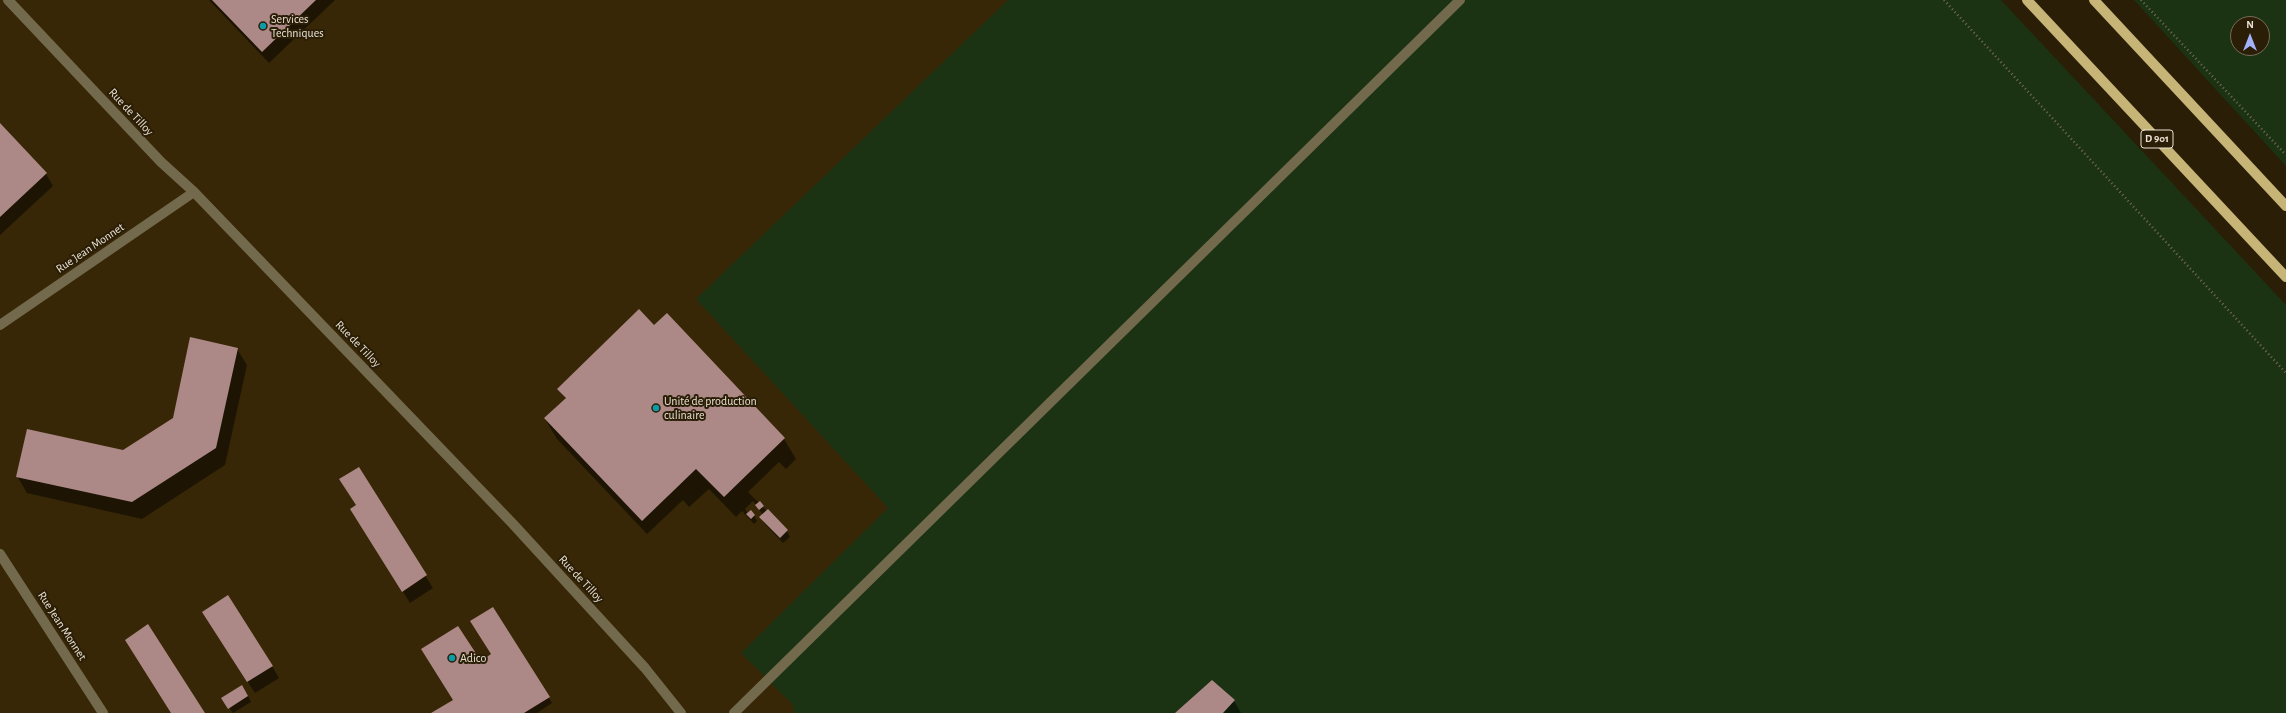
<!DOCTYPE html>
<meta charset="utf-8">
<style>
body{margin:0}
#map{position:relative;width:2286px;height:713px;overflow:hidden;background:#2b1e06;font-family:"Alegreya Sans",sans-serif}
canvas{display:block}
.north{position:absolute;left:2230px;top:16px;width:40px;height:40px;box-sizing:border-box;background:#2b1e06;border:1px solid #776c58;border-radius:50%;rotate:0deg;font-size:11px;font-weight:700;line-height:16px;text-align:center;color:#eae2d4}
.north::after{content:'';display:block;margin:auto;width:14px;height:18px;background:#a3b2fd;clip-path:polygon(50% 0,100% 100%,50% 72%,0 100%)}
</style>
<div id="map">
<canvas width="2286" height="713"></canvas>
<div class="north">N</div>
</div>
<script>
const ctx = document.querySelector('canvas').getContext('2d');
ctx.lineJoin = 'round';
function fillPath(path, color) { ctx.fillStyle = color; ctx.fill(path, 'evenodd'); }
function trace(path, color, width, dash) { ctx.strokeStyle = color; ctx.lineWidth = width; ctx.lineCap = dash ? 'butt' : 'round'; ctx.setLineDash(dash || []); ctx.stroke(path); }
function drawText(font, color, halo, rows, align = 'center') {
  ctx.font = font + ' "Alegreya Sans",sans-serif'; ctx.lineWidth = 4; ctx.setLineDash([]); ctx.textBaseline = 'middle'; ctx.strokeStyle = halo; ctx.fillStyle = color; for (const [text, x, y, turn = 0] of rows) {
    ctx.save(); ctx.translate(x, y); ctx.rotate((+turn || 0) * Math.PI / 180); ctx.textAlign = isNaN(turn) ? turn : align; if (halo) ctx.strokeText(text, 0, 0); ctx.fillText(text, 0, 0); ctx.restore();
  }
}
fillPath(new Path2D(`
 M 0,0 L 1730,0 L 927,713 L 0,713 Z`), '#372706');
fillPath(new Path2D(`
 M 1008,0 L 2001,0 L 2286,305 L 2286,713 L 794,713 L 793,705 L 741,653 L 888,508 L 696,299 Z
 M 2134,0 L 2286,0 L 2286,166 ZM 2238,24 L 2262,24 L 2262,48 L 2238,48 Z`), '#1c3313');
fillPath(new Path2D(`
 M 209,0 L 335,0 L 269,63 Z
 M 0,124 L 46,174 L 53,186 L 0,235 Z
 M 667,315 L 784,439 L 796,459 L 786,469 L 779,462 L 748,492 L 787,531 L 790,537 L 783,543 L 764,523 L 761,517 L 763,515 L 753,501 L 745,509 L 748,514 L 754,515 L 757,521 L 754,524 L 742,511 L 736,517 L 709,489 L 689,507 L 683,500 L 647,534 L 557,439 L 545,419 L 566,399 L 558,389 L 654,327 Z
 M 237,349 L 247,365 L 225,465 L 142,519 L 27,493 L 17,476 L 123,451 L 173,419 Z
 M 358,468 L 433,588 L 410,603 L 359,521 Z
 M 210,624 L 272,666 L 279,678 L 255,693 Z
 M 480,663 L 549,698 L 552,703 L 537,713 L 433,713 L 454,700 Z
 M 248,696 L 251,702 L 233,713 L 223,699 Z
 M 1234,701 L 1241,713 L 1177,713 Z`), '#0007');
fillPath(new Path2D(`
 M 212,0 L 316,0 L 262,52 Z
 M 0,123 L 47,173 L 0,217 Z
 M 639,309 L 654,325 L 667,313 L 785,438 L 724,497 L 696,469 L 642,521 L 544,418 L 566,398 L 557,389 Z
 M 190,337 L 238,348 L 216,448 L 132,502 L 16,477 L 27,429 L 123,450 L 173,418 Z
 M 359,467 L 427,575 L 402,592 L 350,509 L 356,505 L 339,479 Z
 M 760,501 L 764,506 L 759,510 L 755,505 Z
 M 768,509 L 788,530 L 780,538 L 759,517 Z
 M 751,510 L 755,515 L 751,519 L 746,514 Z
 M 228,595 L 273,666 L 247,682 L 202,612 Z
 M 493,607 L 550,697 L 524,713 L 431,713 L 453,700 L 421,649 L 458,626 L 481,661 L 491,654 L 470,621 Z
 M 148,624 L 205,713 L 171,713 L 125,640 Z
 M 1212,680 L 1235,700 L 1223,713 L 1175,713 Z
 M 242,685 L 248,696 L 228,709 L 221,698 Z`), '#ac8986');
trace(new Path2D(`
 M 1944,0 L 2286,373
 M 2141,0 L 2286,155`), '#776c58', 2.5, [1, 3]);
trace(new Path2D(`
 M 8,0 L 161,162 L 194,192 L 513,524 L 645,668 L 681,713
 M 0,325 L 194,192
 M 0,554 L 103,713
 M 734,713 L 1460,0`), '#736a4e', 10);
trace(new Path2D(`
 M 2027,0 L 2286,277
 M 2094,0 L 2286,206`), '#c7b578', 10);
for (const [x, y, r, color] of [
 [263,26,4,"#0f9aa8"],
 [656,408,4,"#0f9aa8"],
 [452,658,4,"#0f9aa8"]
]) { const dot = new Path2D(); dot.arc(x, y, r, 0, 2 * Math.PI); ctx.fillStyle = color; ctx.fill(dot); trace(dot, '#2b1e06', 1.5); }
for (const [x, y, w] of [
 [2157,139,32]
]) { const box = new Path2D(); box.roundRect(x - w / 2, y - 9, w, 18, 3); ctx.fillStyle = '#2b1e06'; ctx.fill(box); trace(box, '#eae2d4', 1); }
drawText('bold 11px', '#eae2d4', null, [
 ["D 901",2157,139]
]);
drawText('12px', '#eae2d4', '#2b1e06', [
 ["Services",271,19],
 ["Techniques",271,33],
 ["Unité de production",664,401],
 ["culinaire",664,415],
 ["Adico",460,658]
], 'left');
drawText('12px', '#eae2d4', '#2b1e06', [
 ["Rue de Tilloy",131,112,47],
 ["Rue Jean Monnet",90,248,-34],
 ["Rue de Tilloy",358,344,46],
 ["Rue de Tilloy",581,579,47],
 ["Rue Jean Monnet",62,626,57]
]);
</script>
